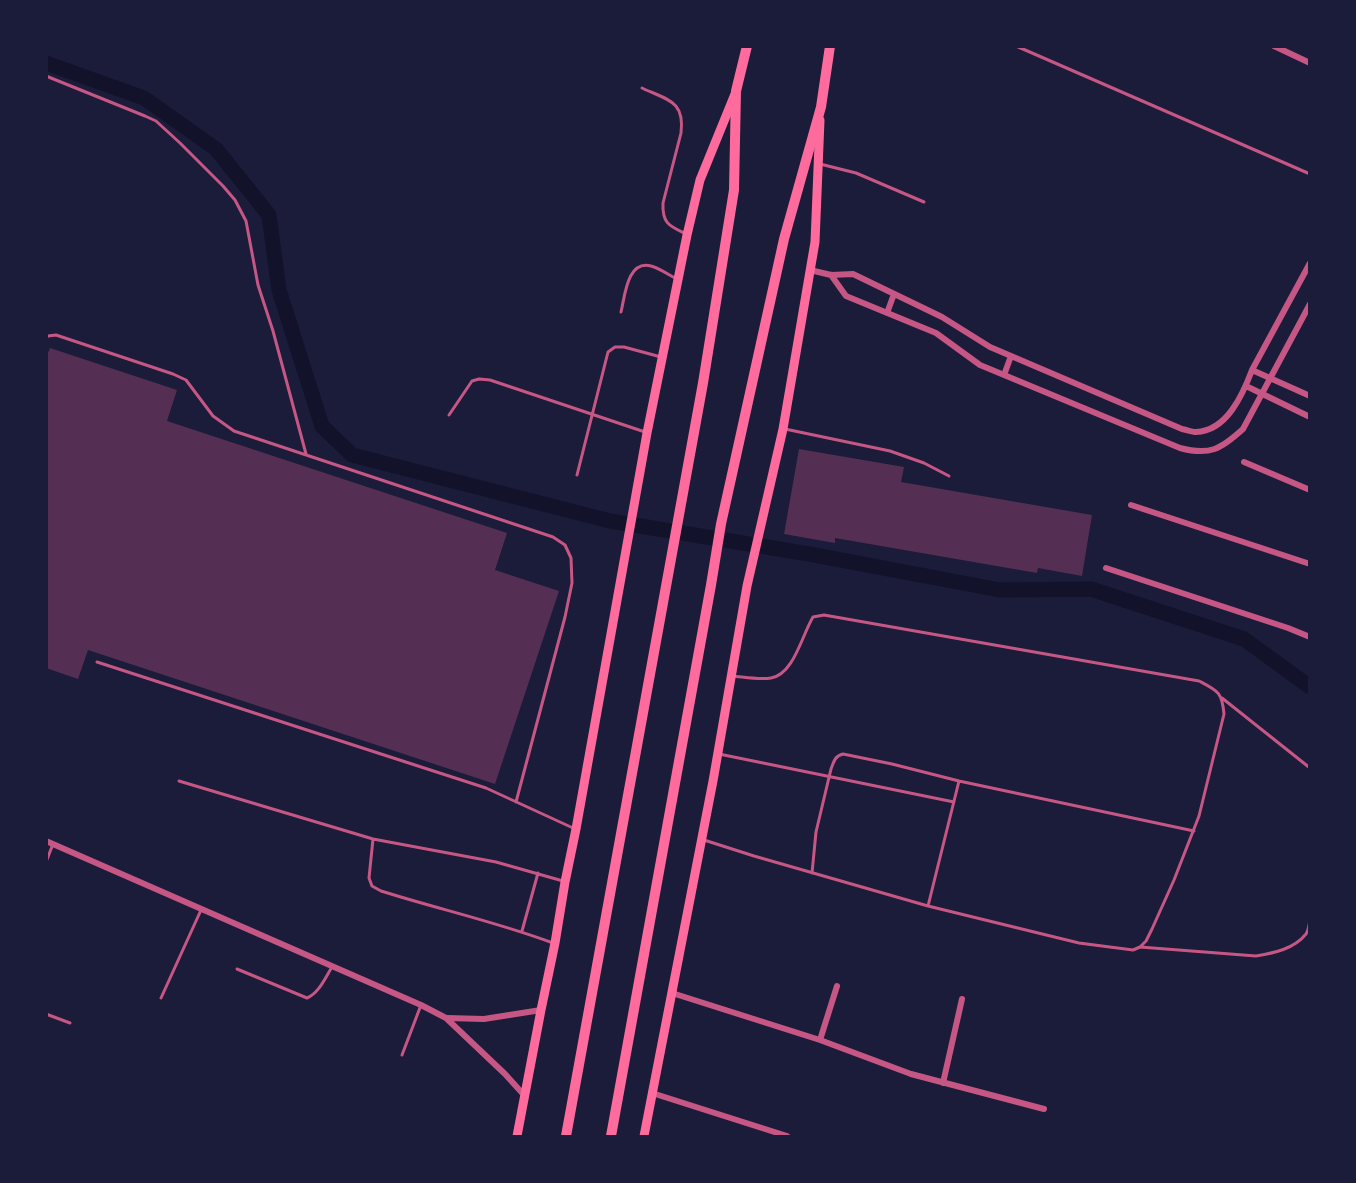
<!DOCTYPE html>
<style>
body{margin:0}
#map{position:relative;width:1356px;height:1183px;overflow:hidden;background:#1b1b3a;font-family:Helvetica,sans-serif}
canvas{display:block}
.frame{position:absolute;inset:0;border:48px solid #1b1b3a;pointer-events:none}
</style>
<div id="map">
<canvas width="1356" height="1183"></canvas>
<div class="frame"></div>
</div>
<script>
const ctx = document.querySelector('canvas').getContext('2d');
ctx.lineJoin = 'round';
function trace(path, color, width, dash) { ctx.strokeStyle = color; ctx.lineWidth = width; ctx.lineCap = dash ? 'butt' : 'round'; ctx.setLineDash(dash || []); ctx.stroke(path); }
function fillPath(path, color) { ctx.fillStyle = color; ctx.fill(path, 'evenodd'); }
trace(new Path2D(`
 M 46,63 L 144,98 L 216,149 L 269,215 L 279,290 L 322,426 L 352,455 L 610,521 L 809,554 L 1000,590 L 1091,589 L 1244,639 L 1310,687`), '#12122b', 15);
fillPath(new Path2D(`
 M 50,348 L 177,390 L 167,421 L 507,533 L 495,570 L 559,591 L 495,784 L 88,650 L 78,679 L 46,668 L 46,358 Z
 M 799,449 L 904,467 L 901,482 L 1092,515 L 1082,576 L 1038,568 L 1037,573 L 835,538 L 835,543 L 784,534 Z`), '#542f53');
trace(new Path2D(`
 M 1016,46 L 1310,174
 M 46,76 L 145,116 L 156,121 L 180,143 L 223,186 L 235,200 L 246,221 L 258,285 L 273,331 L 306,454
 M 642,88 C 667,100 685,100 681,133 L 663,203 C 662,224 670,226 686,234
 M 820,164 L 856,173 L 924,202
 M 621,312 C 625,296 627,260 651,266 C 659,268 669,275 677,279
 M 46,338 L 48,336 L 56,335 L 173,374 L 186,380 L 213,416 L 234,431 L 553,537 L 565,545 L 571,558 L 572,583 L 565,617 L 516,802
 M 449,415 L 472,381 L 479,379 L 490,380 L 645,432
 M 785,429 L 890,451 L 924,463 L 949,476
 M 577,475 L 608,352 L 615,347 L 624,347 L 661,357
 M 97,662 L 486,788 L 573,828
 M 1222,698 L 1310,768
 M 719,754 L 954,802
 M 179,781 L 373,839 L 496,862 L 563,881
 M 373,839 L 369,878 L 372,886 L 381,891 C 438,909 497,922 553,943
 M 704,840 L 754,856 L 928,906 L 1079,943 L 1133,950 L 1140,947 L 1146,941 L 1152,929 L 1174,880 L 1199,816 L 1224,714 C 1222,692 1218,691 1199,681 L 824,615 L 813,617 C 802,635 794,674 771,678 C 759,680 744,677 732,676
 M 46,862 L 53,844
 M 812,873 L 816,832 L 831,769 C 834,761 835,756 843,754 L 892,764 L 959,781 L 1194,831
 M 928,906 L 959,781
 M 522,931 L 538,873
 M 1140,947 L 1256,956 C 1274,953 1294,949 1306,934 C 1309,930 1309,924 1310,919
 M 237,969 L 307,998 C 319,993 325,978 332,967
 M 161,998 L 201,910
 M 46,1014 L 70,1023
 M 402,1055 L 421,1005`), '#c65784', 3);
trace(new Path2D(`
 M 1274,46 L 1310,63
 M 810,270 L 831,275 L 853,274 L 942,317 L 990,347 L 1182,429 C 1187,430 1192,432 1196,432 C 1227,431 1243,394 1252,370 L 1310,263
 M 831,275 L 846,296 L 936,333 L 980,365 L 1180,448 C 1210,456 1221,449 1243,429 L 1310,304
 M 887,313 L 894,294
 M 1252,370 L 1310,396
 M 1004,375 L 1011,356
 M 1246,386 L 1310,417
 M 1244,462 L 1310,490
 M 1131,505 L 1310,564
 M 1106,568 L 1288,628 L 1310,637
 M 46,841 L 421,1005 L 446,1018 L 505,1074 L 524,1095
 M 672,993 L 820,1040 L 911,1074 L 1044,1109
 M 447,1018 L 484,1019 L 541,1010
 M 820,1040 L 837,986
 M 943,1083 L 962,999
 M 652,1093 L 787,1136`), '#c65784', 6);
trace(new Path2D(`
 M 517,1136 L 541,1010 L 555,943 L 565,882 L 576,829 L 647,433 L 687,235 L 700,180 L 735,94
 M 644,1136 L 713,781 L 747,586 L 783,429 L 815,242 L 820,120`), '#ff6b9d', 9);
trace(new Path2D(`
 M 566,1136 L 703,383 L 734,190 L 736,91 L 747,46
 M 611,1136 L 711,585 L 721,524 L 784,239 L 821,107 L 830,46`), '#ff6b9d', 10);
</script>
